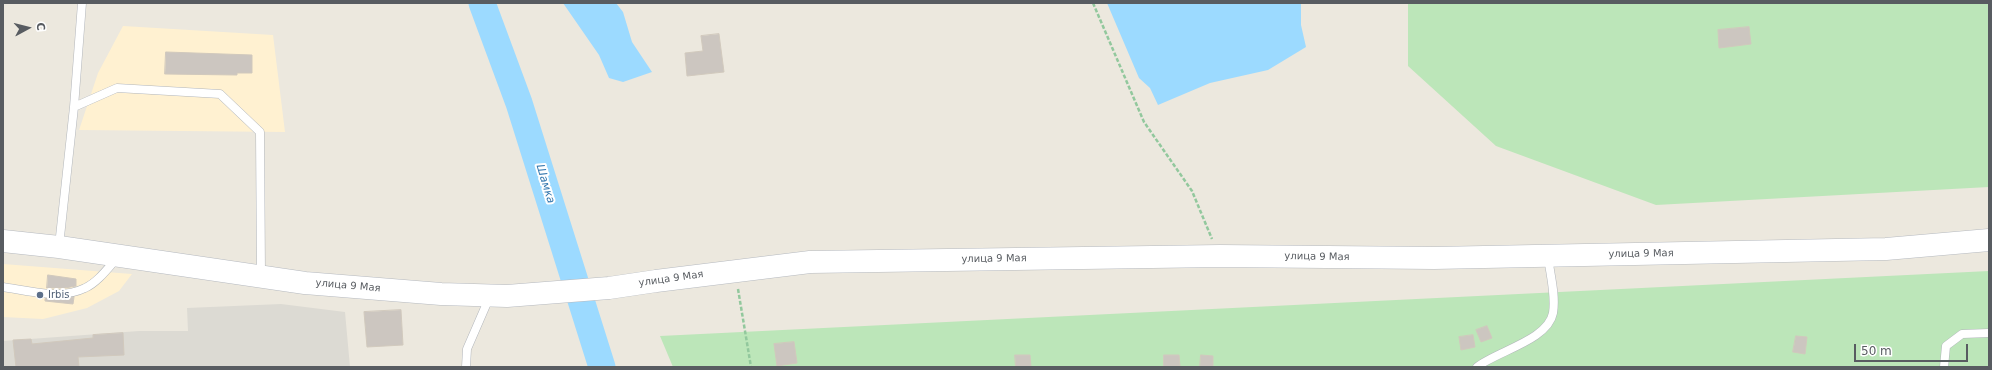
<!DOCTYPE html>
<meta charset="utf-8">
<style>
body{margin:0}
#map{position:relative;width:1992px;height:370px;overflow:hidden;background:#ece8de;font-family:"DejaVu Sans",sans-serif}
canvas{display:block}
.frame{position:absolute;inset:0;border:4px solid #585c61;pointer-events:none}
.north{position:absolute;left:8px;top:8px;width:40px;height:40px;-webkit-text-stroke:3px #fff;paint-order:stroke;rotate:83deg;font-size:11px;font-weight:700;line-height:16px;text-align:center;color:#585c61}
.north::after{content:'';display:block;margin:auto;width:14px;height:18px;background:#585c61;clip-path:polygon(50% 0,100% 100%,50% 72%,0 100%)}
.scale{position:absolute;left:1854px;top:344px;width:114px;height:18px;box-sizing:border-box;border:2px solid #585c61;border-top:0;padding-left:5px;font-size:12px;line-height:14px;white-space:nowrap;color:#585c61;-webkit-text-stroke:3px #fff;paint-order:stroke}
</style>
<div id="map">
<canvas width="1992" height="370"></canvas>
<div class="frame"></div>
<div class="north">С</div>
<div class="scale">50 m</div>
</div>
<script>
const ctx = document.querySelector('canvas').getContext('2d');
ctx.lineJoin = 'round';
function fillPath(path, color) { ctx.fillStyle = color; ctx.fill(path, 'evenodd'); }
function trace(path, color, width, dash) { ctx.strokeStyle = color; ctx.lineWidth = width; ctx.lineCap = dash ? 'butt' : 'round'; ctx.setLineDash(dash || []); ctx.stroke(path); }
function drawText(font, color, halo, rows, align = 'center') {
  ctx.font = font + ' "DejaVu Sans",sans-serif'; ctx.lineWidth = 4; ctx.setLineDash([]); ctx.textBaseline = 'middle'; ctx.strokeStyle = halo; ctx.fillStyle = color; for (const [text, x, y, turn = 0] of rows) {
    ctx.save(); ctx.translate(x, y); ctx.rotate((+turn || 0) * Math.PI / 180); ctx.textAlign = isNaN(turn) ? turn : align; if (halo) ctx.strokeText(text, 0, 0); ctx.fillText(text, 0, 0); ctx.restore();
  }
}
fillPath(new Path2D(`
 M 123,26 L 273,35 L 285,132 L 79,130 L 98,73 Z
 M 3,264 L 132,274 L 119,291 L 87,308 L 43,319 L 3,317 Z`), '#fff1d1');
fillPath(new Path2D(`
 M 281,304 L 345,312 L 350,367 L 3,367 L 3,341 L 139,331 L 188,331 L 187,308 Z`), '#dcdad3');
fillPath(new Path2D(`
 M 1408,3 L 1989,3 L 1989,187 L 1656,205 L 1496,146 L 1408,66 Z
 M 1989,271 L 1989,367 L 673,367 L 660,336 Z`), '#bce6b9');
fillPath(new Path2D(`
 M 563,3 L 616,3 L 623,12 L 632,42 L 652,72 L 623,82 L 609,78 L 599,55 Z
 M 1107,3 L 1301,3 L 1301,25 L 1306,47 L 1268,70 L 1210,83 L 1158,105 L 1150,88 L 1139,78 Z
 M 593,314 L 595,333 L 601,342 L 608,367 L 597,367 L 592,344 L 581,315 Z`), '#9cdaff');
trace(new Path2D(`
 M 482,3 L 519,103 L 602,367`), '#9cdaff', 27);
const building = new Path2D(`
 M 1749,27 L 1751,44 L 1719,48 L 1718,30 Z
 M 719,34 L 724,72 L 687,76 L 685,53 L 703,51 L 701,36 Z
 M 166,52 L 252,55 L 252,73 L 237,73 L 237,75 L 165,74 Z
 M 48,275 L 76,279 L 76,286 L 65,288 L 47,288 Z
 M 74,297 L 73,304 L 45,301 L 45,299 Z
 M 401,310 L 403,345 L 367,347 L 364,312 Z
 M 1487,326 L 1492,338 L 1481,342 L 1476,330 Z
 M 123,333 L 124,355 L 78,357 L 79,367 L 16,367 L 13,340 L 31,339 L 32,344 L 93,338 L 93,335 Z
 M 1473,335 L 1475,347 L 1461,350 L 1459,337 Z
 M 1796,336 L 1807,337 L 1805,354 L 1793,352 Z
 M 794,342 L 797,363 L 777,366 L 774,344 Z
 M 1015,355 L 1030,355 L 1031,367 L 1016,367 Z
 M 1164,355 L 1179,355 L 1180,366 L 1164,367 Z
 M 1201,355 L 1213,356 L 1213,367 L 1200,367 Z`);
fillPath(building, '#ccc6c0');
trace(building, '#d1c9bd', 1);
const service = new Path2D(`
 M 74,107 L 117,88 L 220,94 L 260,132 L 261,275
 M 59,246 L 74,107 L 82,3
 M 3,287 C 29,291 61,300 85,288 C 98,282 108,268 117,258
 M 466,367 L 467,349 L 490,296
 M 1477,367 C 1497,351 1548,340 1553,313 C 1556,295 1550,274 1548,257
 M 1944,367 L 1946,346 L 1962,334 L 1989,333`);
const secondary = new Path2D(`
 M 3,241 L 59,247 L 305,283 L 441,294 L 507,296 L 609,288 L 656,281 L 810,262 L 1220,256 L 1434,258 L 1886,249 L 1989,240`);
trace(service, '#b2b6bb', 9);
trace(secondary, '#b5b9bf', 23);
trace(new Path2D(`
 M 1093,3 L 1144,122 L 1192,191 L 1212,239
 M 738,289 L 751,367`), '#92c89d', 2.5, [4, 2]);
trace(service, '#fff', 8);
trace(secondary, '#fff', 22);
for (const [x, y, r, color] of [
 [40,295,4,"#5c6f8a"]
]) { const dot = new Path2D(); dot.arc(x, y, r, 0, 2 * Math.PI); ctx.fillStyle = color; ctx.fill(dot); trace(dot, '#fff', 1.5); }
drawText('10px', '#585c61', '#fff', [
 ["улица 9 Мая",1641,254,-1],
 ["улица 9 Мая",1317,257,1],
 ["улица 9 Мая",994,259,-1],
 ["улица 9 Мая",671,279,-8],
 ["улица 9 Мая",348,286,5]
]);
drawText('10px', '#4e5e75', '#fff', [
 ["Irbis",48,295]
], 'left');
drawText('italic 11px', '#3276ad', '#fff', [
 ["Шамка",545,184,73]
]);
</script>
